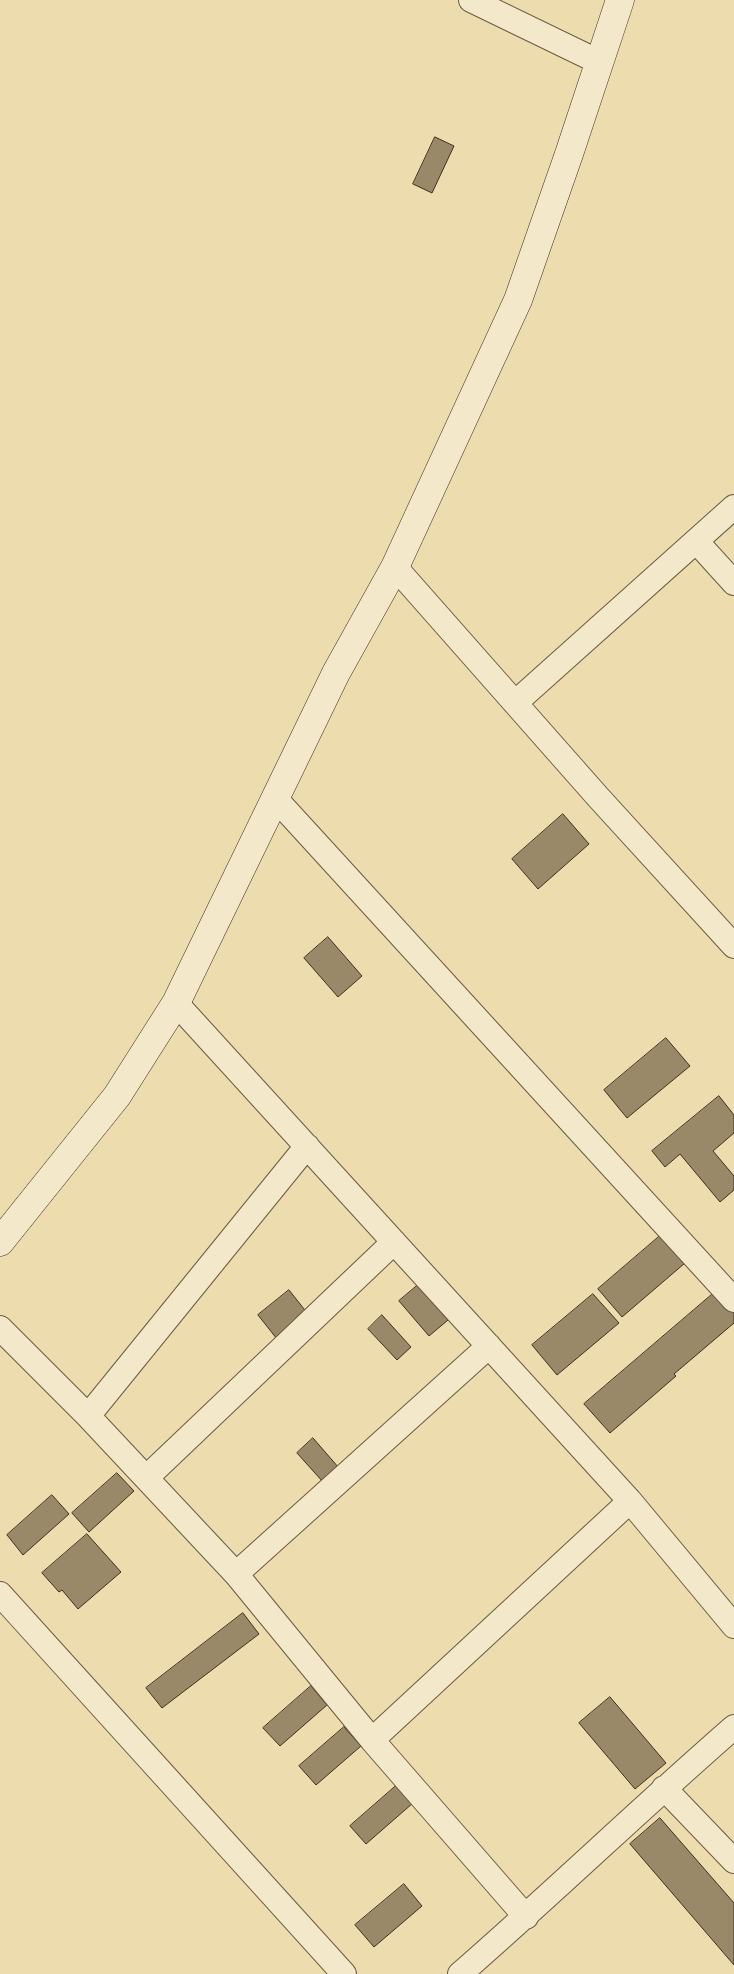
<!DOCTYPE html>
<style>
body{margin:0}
canvas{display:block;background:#edddae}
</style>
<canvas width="734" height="1974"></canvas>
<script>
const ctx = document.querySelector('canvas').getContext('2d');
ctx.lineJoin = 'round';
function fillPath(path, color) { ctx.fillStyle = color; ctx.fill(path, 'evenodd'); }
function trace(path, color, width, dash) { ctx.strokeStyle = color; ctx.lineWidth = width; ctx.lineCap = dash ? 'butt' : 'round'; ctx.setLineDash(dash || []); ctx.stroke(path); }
const building = new Path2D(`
 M 435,137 L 454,146 L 432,193 L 413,184 Z
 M 563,814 L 589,844 L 538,889 L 512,859 Z
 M 328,937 L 362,976 L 338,997 L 304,958 Z
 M 666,1038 L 690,1066 L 627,1118 L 604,1090 Z
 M 719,1096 L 734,1115 L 734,1133 L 713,1151 L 734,1176 L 734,1190 L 720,1202 L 680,1154 L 665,1167 L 652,1151 Z
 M 661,1235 L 685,1263 L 622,1317 L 598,1289 Z
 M 418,1285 L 448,1320 L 429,1336 L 399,1301 Z
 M 289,1290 L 308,1314 L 277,1339 L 258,1315 Z
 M 715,1292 L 734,1313 L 734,1323 L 674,1374 L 676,1376 L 610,1433 L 584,1404 Z
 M 593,1294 L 619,1323 L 557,1375 L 532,1345 Z
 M 382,1315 L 411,1347 L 397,1360 L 368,1329 Z
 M 313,1438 L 339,1468 L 323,1482 L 297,1453 Z
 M 117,1473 L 134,1491 L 89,1532 L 72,1513 Z
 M 52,1495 L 69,1514 L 23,1555 L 7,1535 Z
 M 87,1534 L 121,1572 L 78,1609 L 62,1590 L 59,1592 L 42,1573 Z
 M 243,1613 L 259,1634 L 162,1708 L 146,1688 Z
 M 311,1686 L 327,1705 L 280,1746 L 263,1728 Z
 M 610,1697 L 666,1763 L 635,1789 L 579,1723 Z
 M 344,1727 L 361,1746 L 316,1785 L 299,1766 Z
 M 397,1785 L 413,1803 L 366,1844 L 350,1826 Z
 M 660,1818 L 734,1903 L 734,1965 L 630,1844 Z
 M 404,1884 L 422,1906 L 374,1947 L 355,1925 Z`);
fillPath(building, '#998969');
trace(building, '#3f2f1e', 1);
const minor = new Path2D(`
 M 471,0 L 599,62
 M 696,541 L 734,583
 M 395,567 L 598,797 L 734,946
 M 515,703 L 734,507
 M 275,798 L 734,1300
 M 176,1003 L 630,1501 L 734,1626
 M 0,1328 L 88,1416 L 236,1574 L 372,1740 L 526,1917
 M 88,1416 L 307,1146
 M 146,1478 L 394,1242
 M 236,1574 L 489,1346
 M 0,1594 L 344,1974
 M 372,1740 L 630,1501
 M 664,1788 L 734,1861
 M 460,1974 C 553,1893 641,1808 734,1727`);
const secondary = new Path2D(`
 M 0,1242 L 117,1096 L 176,1003 L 336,673 L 395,567 L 518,300 L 569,154 L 620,0`);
trace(minor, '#6a5a42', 26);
trace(secondary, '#3f2f1e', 29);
trace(minor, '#f3e9ca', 24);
trace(secondary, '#f3e9ca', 28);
</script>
